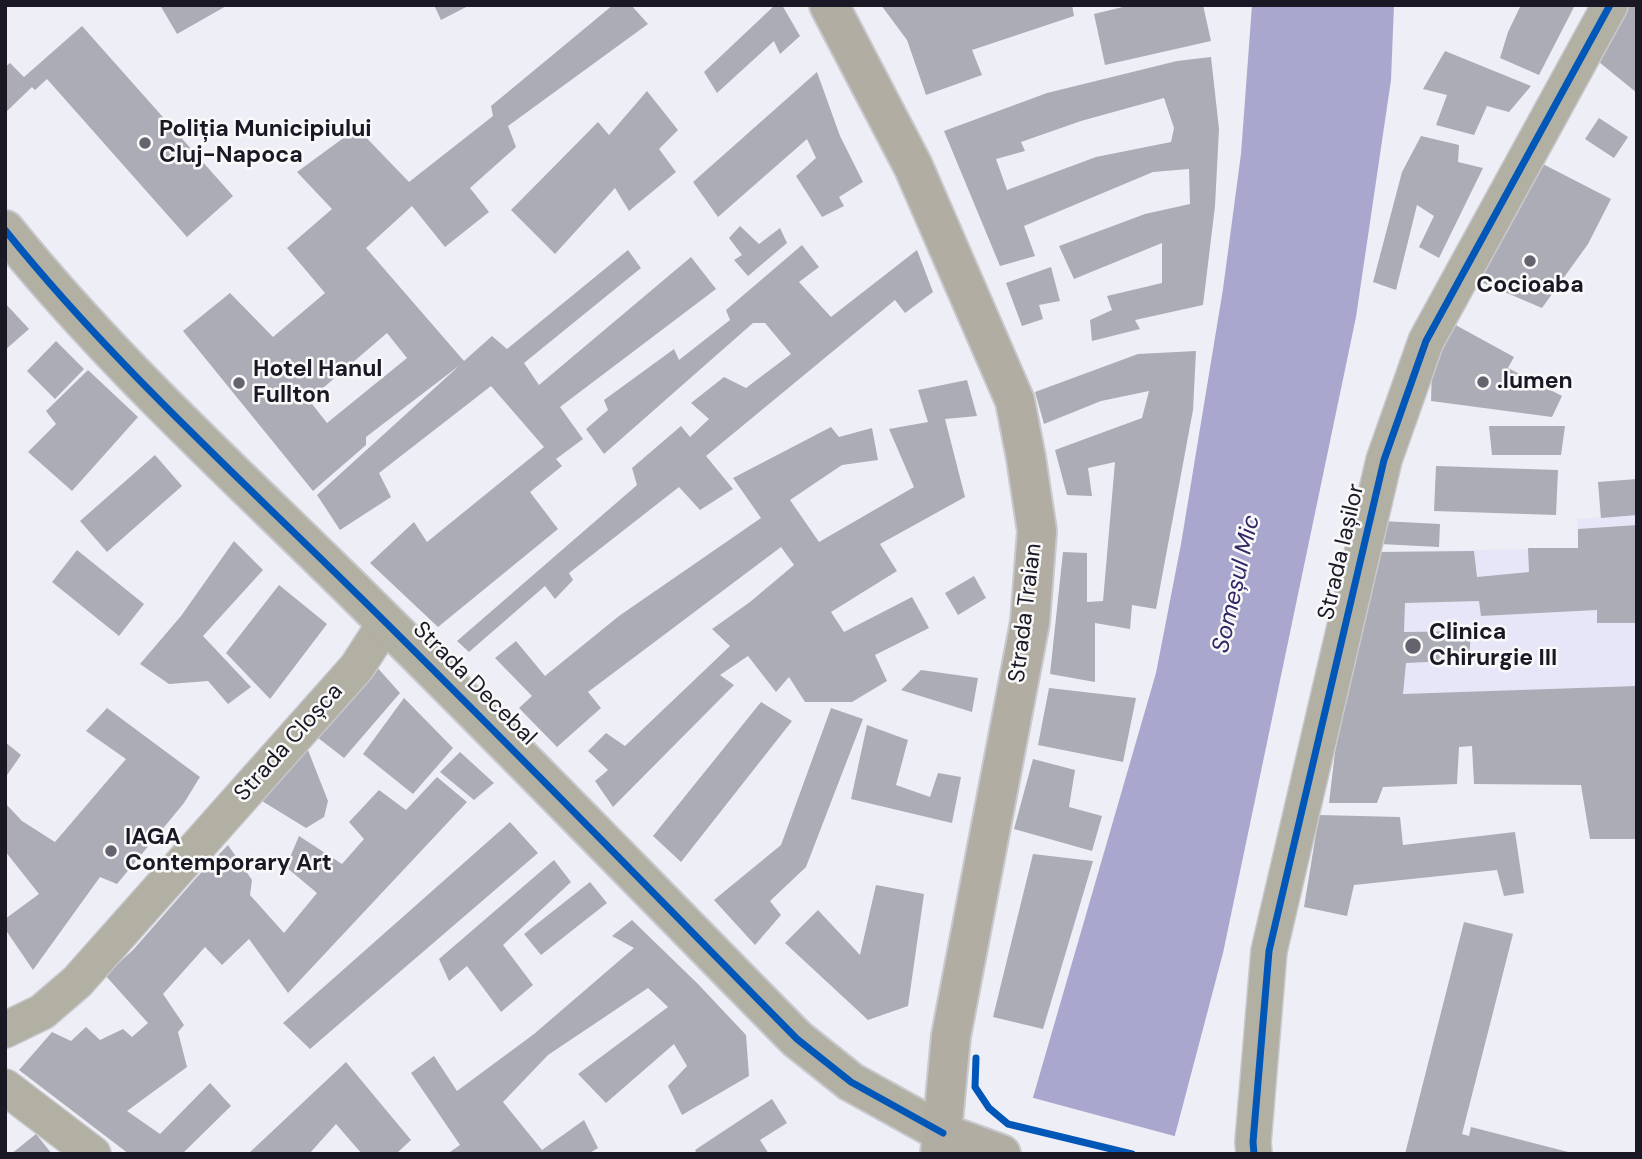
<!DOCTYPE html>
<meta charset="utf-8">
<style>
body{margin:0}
#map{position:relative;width:1642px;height:1159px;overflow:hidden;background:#eeeef6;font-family:"DM Sans",sans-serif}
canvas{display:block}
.frame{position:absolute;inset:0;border:7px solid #191824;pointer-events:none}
</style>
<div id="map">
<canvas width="1642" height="1159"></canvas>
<div class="frame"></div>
</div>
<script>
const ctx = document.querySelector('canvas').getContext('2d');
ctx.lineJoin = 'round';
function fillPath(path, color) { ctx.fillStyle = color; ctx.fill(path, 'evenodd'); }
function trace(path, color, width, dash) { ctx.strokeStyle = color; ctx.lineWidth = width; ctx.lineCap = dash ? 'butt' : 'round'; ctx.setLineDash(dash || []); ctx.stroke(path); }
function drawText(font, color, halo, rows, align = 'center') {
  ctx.font = font + ' "DM Sans",sans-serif'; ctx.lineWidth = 5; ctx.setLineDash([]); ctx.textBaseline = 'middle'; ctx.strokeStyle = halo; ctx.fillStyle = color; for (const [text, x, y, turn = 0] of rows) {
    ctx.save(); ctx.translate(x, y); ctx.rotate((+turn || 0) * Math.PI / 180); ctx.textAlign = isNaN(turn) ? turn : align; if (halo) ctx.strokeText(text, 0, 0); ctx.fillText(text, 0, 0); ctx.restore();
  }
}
fillPath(new Path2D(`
 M 1637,479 L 1637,739 L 1335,752 L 1376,552 L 1578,548 L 1577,519 L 1600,517 L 1598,482 Z`), '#e7e6f8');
fillPath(new Path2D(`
 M 1252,5 L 1394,5 L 1391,80 L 1356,317 L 1223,953 L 1170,1154 L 1014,1154 L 1034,1094 L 1156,673 L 1181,544 L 1223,289 L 1241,154 Z`), '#a9a7cd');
fillPath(new Path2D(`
 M 1030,1097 L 1178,1137 L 1174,1154 L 1010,1154 Z`), '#eeeef6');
fillPath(new Path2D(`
 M 160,5 L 228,5 L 177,34 Z
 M 434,5 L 470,5 L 441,20 Z
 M 613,5 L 631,5 L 648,24 L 508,126 L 516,147 L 470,188 L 489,212 L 445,247 L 412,206 L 366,248 L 464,361 L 492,336 L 507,349 L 628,250 L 641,268 L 524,363 L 539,385 L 691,257 L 716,289 L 560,407 L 583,439 L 556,459 L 562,466 L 530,492 L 558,529 L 438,627 L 370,563 L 414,522 L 427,542 L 544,447 L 491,386 L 379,473 L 391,497 L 340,530 L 317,495 L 460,365 L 366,437 L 366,445 L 313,491 L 183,331 L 230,293 L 273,337 L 325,293 L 287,248 L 332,209 L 297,172 L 357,128 L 409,182 L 493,116 L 491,106 ZM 387,333 L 407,358 L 327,423 L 309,400 Z
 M 775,5 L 782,5 L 800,36 L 780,54 L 774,41 L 717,93 L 704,72 Z
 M 881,5 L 1072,5 L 1074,16 L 972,50 L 982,75 L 926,95 L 907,40 Z
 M 1131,5 L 1203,5 L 1211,41 L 1105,65 L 1094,14 Z
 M 1521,5 L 1575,5 L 1539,75 L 1500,58 L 1508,32 Z
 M 1626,5 L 1637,5 L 1637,93 L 1599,62 Z
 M 82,26 L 233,196 L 187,237 L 47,79 L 35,90 L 32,87 L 5,113 L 5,67 L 10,63 L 24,77 Z
 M 1445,51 L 1531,86 L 1509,112 L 1487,106 L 1474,135 L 1436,125 L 1447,95 L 1423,89 Z
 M 1211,57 L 1219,129 L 1215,206 L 1203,305 L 1135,320 L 1140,329 L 1092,341 L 1090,320 L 1112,310 L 1107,296 L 1162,283 L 1162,243 L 1074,279 L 1059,246 L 1145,214 L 1190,204 L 1189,169 L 1153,172 L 1024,226 L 1035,256 L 1000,266 L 944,131 L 1047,93 L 1177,61 ZM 1164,98 L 1174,128 L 1171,142 L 1096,157 L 1007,190 L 996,159 L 1025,151 L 1021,142 L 1081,121 Z
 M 817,72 L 840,136 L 863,182 L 839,197 L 844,206 L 822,217 L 796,176 L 816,158 L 807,139 L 718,217 L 693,182 Z
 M 647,91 L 678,130 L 659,149 L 676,172 L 629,211 L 615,188 L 555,254 L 511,210 L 598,122 L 609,135 Z
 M 1599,118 L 1628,137 L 1614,158 L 1585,139 Z
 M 1421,136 L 1459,145 L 1458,162 L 1483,168 L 1439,258 L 1419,247 L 1434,216 L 1417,205 L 1396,290 L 1373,282 L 1402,172 Z
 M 1539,162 L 1611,199 L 1588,244 L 1542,308 L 1474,279 Z
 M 740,226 L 759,244 L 780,228 L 787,243 L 748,276 L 734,260 L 742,255 L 729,238 Z
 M 802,245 L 819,267 L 799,282 L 831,317 L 917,250 L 933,292 L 905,313 L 895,300 L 706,456 L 733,489 L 700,510 L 679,487 L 569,573 L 573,580 L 555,599 L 545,586 L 469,652 L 457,641 L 637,485 L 632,468 L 681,426 L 690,437 L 709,419 L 691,403 L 724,377 L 746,388 L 791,354 L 765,323 L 753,323 L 604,454 L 586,429 L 608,410 L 604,400 L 674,349 L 679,360 L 730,320 L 726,310 Z
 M 1051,267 L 1060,301 L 1039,305 L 1043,319 L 1022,326 L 1006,283 Z
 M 5,303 L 29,329 L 5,350 Z
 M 1452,323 L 1514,357 L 1508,368 L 1562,396 L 1552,417 L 1431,401 L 1432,368 Z
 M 56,341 L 84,369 L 55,399 L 27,371 Z
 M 1196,351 L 1193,410 L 1156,609 L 1132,605 L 1130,629 L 1095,623 L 1095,682 L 1050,674 L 1063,552 L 1087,553 L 1087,602 L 1103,601 L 1115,462 L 1088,468 L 1092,496 L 1067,495 L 1055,450 L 1142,418 L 1149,391 L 1101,401 L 1044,424 L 1035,392 L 1138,354 Z
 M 88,370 L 138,417 L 72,491 L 28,452 L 56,424 L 46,411 Z
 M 967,380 L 977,416 L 945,419 L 965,497 L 880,544 L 897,571 L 831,612 L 844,632 L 912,597 L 929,628 L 875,655 L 887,681 L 852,702 L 805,702 L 789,677 L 776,692 L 748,656 L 720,675 L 734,685 L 613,807 L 595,781 L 608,770 L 588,751 L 606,733 L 625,746 L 730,646 L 712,629 L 750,602 L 794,565 L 781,547 L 588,692 L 601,708 L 557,747 L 519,708 L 532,696 L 495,658 L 516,641 L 545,676 L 619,616 L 761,518 L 733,478 L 831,427 L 839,437 L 872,428 L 878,460 L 842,465 L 790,500 L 819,542 L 914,487 L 889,429 L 928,422 L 918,390 Z
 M 1489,426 L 1565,426 L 1561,455 L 1492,455 Z
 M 155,455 L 182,486 L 107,552 L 80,521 Z
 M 1436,466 L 1558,470 L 1556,515 L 1434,511 Z
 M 1637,479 L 1637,515 L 1601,518 L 1598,482 Z
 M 1381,521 L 1440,524 L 1439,547 L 1380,544 Z
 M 1637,525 L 1637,623 L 1597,623 L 1597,610 L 1481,616 L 1479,601 L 1405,603 L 1404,632 L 1471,631 L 1469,660 L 1406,663 L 1403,694 L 1637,686 L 1637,839 L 1590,839 L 1581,785 L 1474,784 L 1472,746 L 1459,747 L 1457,784 L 1383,787 L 1377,803 L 1329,803 L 1335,752 L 1376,552 L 1474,551 L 1477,577 L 1529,572 L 1528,548 L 1578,548 L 1578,529 Z
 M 234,541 L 263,570 L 203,636 L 251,687 L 228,704 L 208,681 L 169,684 L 140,664 L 181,616 Z
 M 77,550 L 144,604 L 119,636 L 52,582 Z
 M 974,576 L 986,598 L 958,615 L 945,593 Z
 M 279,585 L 327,624 L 270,699 L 226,653 Z
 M 375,665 L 400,693 L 344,758 L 313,734 Z
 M 921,670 L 978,678 L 972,712 L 901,690 Z
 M 1049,688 L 1136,698 L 1123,762 L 1038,745 Z
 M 404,698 L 453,748 L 413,794 L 363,754 Z
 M 761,702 L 792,721 L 681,862 L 653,836 Z
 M 107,708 L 200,777 L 184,803 L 117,884 L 100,877 L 33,970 L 5,929 L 5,919 L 39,894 L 5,851 L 5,803 L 22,821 L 55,842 L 126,759 L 86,731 Z
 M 831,708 L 863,719 L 806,867 L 770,901 L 781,915 L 755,945 L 714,900 L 781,845 Z
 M 867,725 L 908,740 L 896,785 L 930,797 L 938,773 L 961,777 L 952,823 L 851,799 Z
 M 5,742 L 21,755 L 5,778 Z
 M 306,745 L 328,801 L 324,817 L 306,828 L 262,801 Z
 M 460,752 L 494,783 L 474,800 L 440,772 Z
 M 1033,759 L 1075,770 L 1069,807 L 1102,816 L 1092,851 L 1014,829 Z
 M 437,777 L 467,802 L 288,993 L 249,939 L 222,965 L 205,947 L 163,994 L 184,1025 L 178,1032 L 187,1067 L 127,1111 L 160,1134 L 210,1083 L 231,1106 L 182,1154 L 129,1154 L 19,1070 L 52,1032 L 71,1041 L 86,1027 L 100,1040 L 123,1029 L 132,1037 L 148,1023 L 105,975 L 133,950 L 196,878 L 228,845 L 252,880 L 250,895 L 284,933 L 317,893 L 286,867 L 299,836 L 342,864 L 364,839 L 349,822 L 379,790 L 406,810 Z
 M 1319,815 L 1400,817 L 1403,845 L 1515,832 L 1524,893 L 1504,896 L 1497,870 L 1354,885 L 1347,916 L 1304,907 Z
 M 510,822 L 538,853 L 310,1049 L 283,1023 Z
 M 1033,854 L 1093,861 L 1043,1029 L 993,1017 Z
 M 554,860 L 571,882 L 503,945 L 533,985 L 501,1012 L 467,966 L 449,981 L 439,959 Z
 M 590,882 L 607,903 L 541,955 L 524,934 Z
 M 876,885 L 924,894 L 908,1006 L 868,1020 L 785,943 L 818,910 L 860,955 Z
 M 632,920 L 698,984 L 746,1035 L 749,1076 L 682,1115 L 668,1086 L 687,1066 L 674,1044 L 606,1103 L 578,1074 L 668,1007 L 648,988 L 548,1055 L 503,1102 L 542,1150 L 584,1120 L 598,1148 L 588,1154 L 452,1154 L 450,1152 L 460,1145 L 411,1073 L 434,1056 L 457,1091 L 534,1034 L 634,948 L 612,936 Z
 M 1464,922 L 1513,934 L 1462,1134 L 1469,1136 L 1471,1127 L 1576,1154 L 1405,1154 Z
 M 346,1062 L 411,1140 L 396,1154 L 362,1154 L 336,1124 L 309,1154 L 248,1154 Z
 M 772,1099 L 787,1123 L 760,1140 L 769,1154 L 697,1154 L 695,1150 Z
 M 36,1134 L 52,1154 L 11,1154 Z`), '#acacb6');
const minor = new Path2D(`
 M 5,1030 L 42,1012 L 77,982 L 357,667 L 386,622
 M 5,1087 L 93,1154
 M 1254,1154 L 1253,1142 L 1269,951 L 1384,460 L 1426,341 L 1610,5`);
const tertiary = new Path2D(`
 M 5,230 C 112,363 240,478 361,598 C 508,743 652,892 797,1039 L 851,1082 L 943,1133`);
const secondary = new Path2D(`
 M 829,5 L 913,166 L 1015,401 L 1026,458 L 1037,531 L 1030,622 L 951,1036 L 940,1154
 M 943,1133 L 1001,1154`);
trace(minor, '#c8c8cf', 38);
trace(tertiary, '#c8c8cf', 42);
trace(secondary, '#c8c8cf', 42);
trace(minor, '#b2afa3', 35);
trace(tertiary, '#b2afa3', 38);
trace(secondary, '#b2ada2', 38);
trace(new Path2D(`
 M 5,230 C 112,363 240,478 361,598 C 508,743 652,892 797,1039 L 851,1082 L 943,1133
 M 976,1058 L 975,1087 L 989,1108 L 1008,1124 L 1132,1154
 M 1254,1154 L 1253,1142 L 1269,951 L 1384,460 L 1426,341 L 1610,5`), '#0057b8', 7);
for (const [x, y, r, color] of [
 [145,143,7,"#64636e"],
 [1530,261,7,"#64636e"],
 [1483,382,7,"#64636e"],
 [239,383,7,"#64636e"],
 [1413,646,9,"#64636e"],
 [111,851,7,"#64636e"]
]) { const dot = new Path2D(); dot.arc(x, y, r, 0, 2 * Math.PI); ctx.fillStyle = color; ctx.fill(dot); trace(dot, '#f9f9f9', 2.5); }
drawText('bold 23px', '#191824', '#f9f9f9', [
 ["Poliția Municipiului",159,130],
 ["Cluj-Napoca",159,156],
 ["Cocioaba",1530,286,"center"],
 ["Hotel Hanul",253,370],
 ["Fullton",253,396],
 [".lumen",1497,382],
 ["Clinica",1429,633],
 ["Chirurgie III",1429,659],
 ["IAGA",125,838],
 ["Contemporary Art",125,864]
], 'left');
drawText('23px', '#191824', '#f9f9f9', [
 ["Strada Iașilor",1342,552,-77],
 ["Strada Traian",1026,613,-83],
 ["Strada Decebal",474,684,45],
 ["Strada Cloșca",289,743,-48]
]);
drawText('italic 24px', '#332867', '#f9f9f9', [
 ["Someșul Mic",1237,584,-77]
]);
</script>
